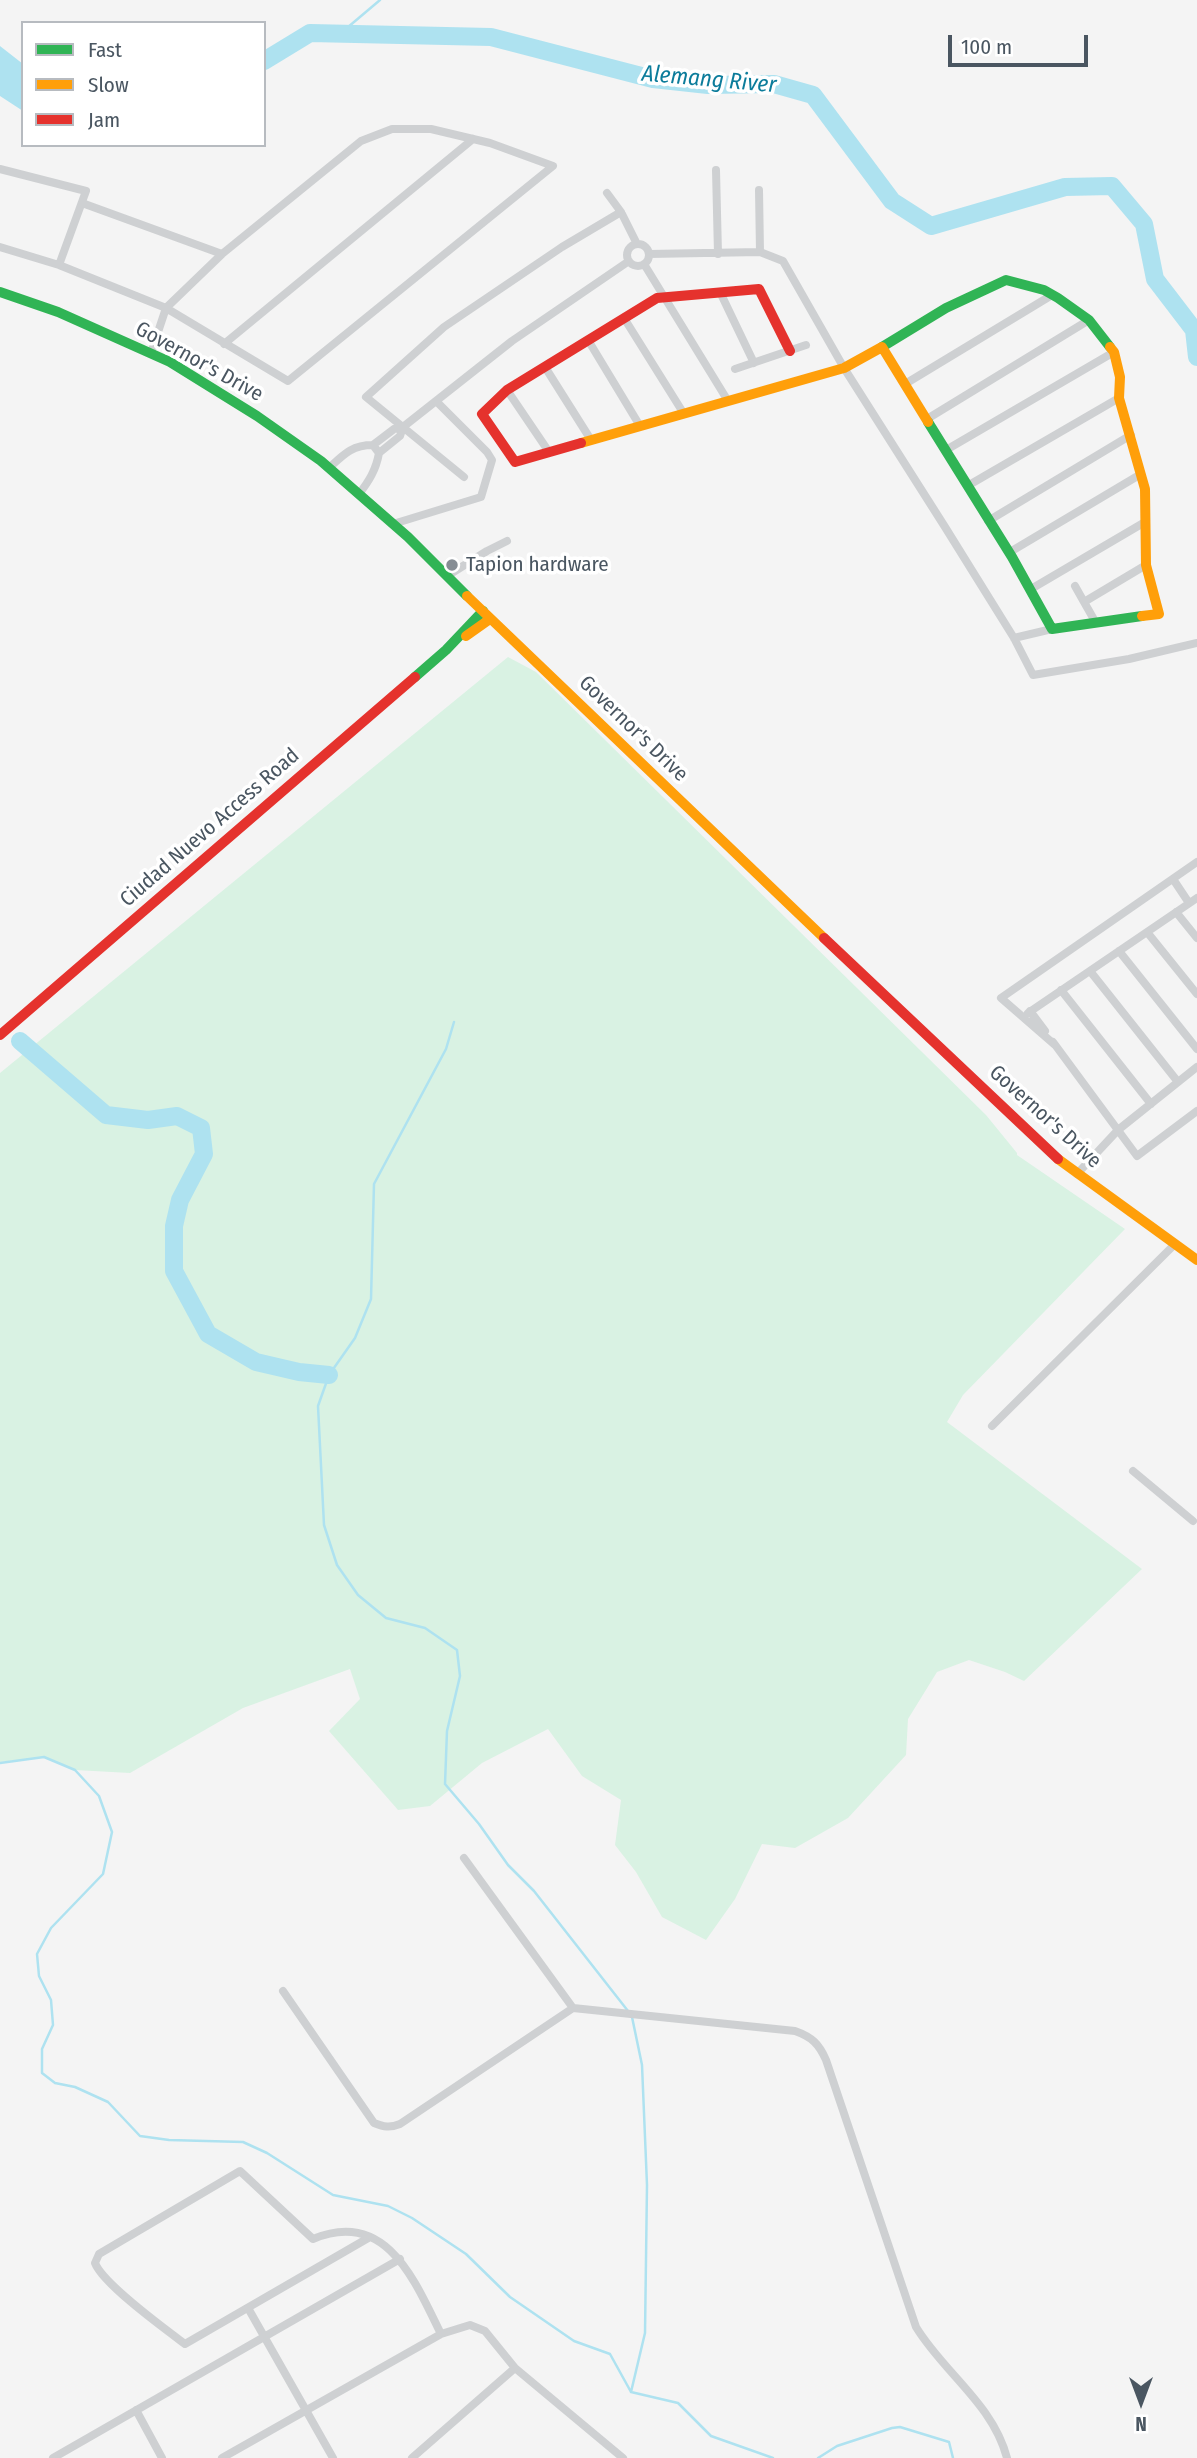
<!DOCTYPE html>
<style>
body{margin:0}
#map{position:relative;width:1197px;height:2458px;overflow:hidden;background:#f4f4f4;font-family:"Fira Sans Condensed",sans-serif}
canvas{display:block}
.legend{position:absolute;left:21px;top:21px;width:245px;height:126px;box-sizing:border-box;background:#fff;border:2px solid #b7bbc0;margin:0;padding:9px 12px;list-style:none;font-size:21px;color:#4a5661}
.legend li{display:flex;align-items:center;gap:14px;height:35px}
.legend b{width:35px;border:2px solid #b7bbc0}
.north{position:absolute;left:1106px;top:2367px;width:70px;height:70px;-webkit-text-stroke:5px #fff;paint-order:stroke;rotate:180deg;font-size:19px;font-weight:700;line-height:28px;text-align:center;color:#4a5661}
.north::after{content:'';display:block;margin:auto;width:24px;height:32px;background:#4a5661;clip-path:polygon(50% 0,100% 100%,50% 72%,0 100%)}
.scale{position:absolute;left:948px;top:35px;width:140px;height:32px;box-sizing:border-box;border:4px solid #4a5661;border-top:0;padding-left:9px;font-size:21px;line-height:24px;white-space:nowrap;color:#4a5661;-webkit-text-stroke:5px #fff;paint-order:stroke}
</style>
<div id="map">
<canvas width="1197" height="2458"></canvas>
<ul class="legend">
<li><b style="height:9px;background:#30b455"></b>Fast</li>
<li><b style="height:9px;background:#ff9f0a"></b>Slow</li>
<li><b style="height:9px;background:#e5322d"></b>Jam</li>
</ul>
<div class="north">N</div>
<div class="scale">100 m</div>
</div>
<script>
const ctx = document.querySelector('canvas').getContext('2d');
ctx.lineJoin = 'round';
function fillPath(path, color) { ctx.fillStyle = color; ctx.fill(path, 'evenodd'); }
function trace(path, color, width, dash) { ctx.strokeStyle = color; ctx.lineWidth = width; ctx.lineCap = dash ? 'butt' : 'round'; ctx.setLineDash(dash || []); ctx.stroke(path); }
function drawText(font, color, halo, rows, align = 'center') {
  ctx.font = font + ' "Fira Sans Condensed",sans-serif'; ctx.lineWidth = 7; ctx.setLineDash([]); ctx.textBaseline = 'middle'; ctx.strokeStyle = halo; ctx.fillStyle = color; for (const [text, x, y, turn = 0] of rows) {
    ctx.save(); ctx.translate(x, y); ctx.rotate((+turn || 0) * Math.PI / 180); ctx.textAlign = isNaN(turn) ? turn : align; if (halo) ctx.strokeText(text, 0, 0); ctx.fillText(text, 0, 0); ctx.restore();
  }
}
fillPath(new Path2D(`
 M 508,657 L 536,672 L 986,1115 L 1017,1153 L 1017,1155 L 1125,1229 L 963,1395 L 947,1422 L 1142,1569 L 1024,1681 L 1005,1672 L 969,1660 L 937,1672 L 908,1719 L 906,1755 L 848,1818 L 795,1848 L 762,1844 L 735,1899 L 706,1940 L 662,1917 L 636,1872 L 615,1845 L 621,1800 L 582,1776 L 548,1729 L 482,1763 L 430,1806 L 398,1810 L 329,1731 L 360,1699 L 350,1669 L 243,1708 L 130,1773 L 75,1770 L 44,1757 L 0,1762 L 0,1073 Z`), '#d9f2e3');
fillPath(new Path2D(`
 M 0,46 L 23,64 L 23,111 L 0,96 Z`), '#aee2f0');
trace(new Path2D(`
 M 341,33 L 380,0
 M 454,1022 L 446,1049 L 374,1184 L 371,1299 L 355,1338 L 329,1375 L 318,1406 L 324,1525 L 337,1565 L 358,1595 L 386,1618 L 425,1628 L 457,1650 L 460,1676 L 447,1731 L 445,1784 L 479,1824 L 508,1865 L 534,1891 L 628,2011
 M 0,1763 L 44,1757 L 75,1770 L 99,1796 L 112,1832 L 103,1874 L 51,1928 L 37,1954 L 39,1976 L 51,2000 L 53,2025 L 42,2049 L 42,2073 L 55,2083 L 75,2087 L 108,2102 L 140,2136 L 169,2140 L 243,2142 L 267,2153 L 333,2195 L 388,2206 L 412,2218 L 466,2254 L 510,2297 L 574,2341 L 610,2354 L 631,2392 L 678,2403 L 711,2436 L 773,2458
 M 631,2392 L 645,2333 L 647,2185 L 642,2065 L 632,2017
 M 818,2458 L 837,2446 L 892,2428 L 900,2427 L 949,2442 L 953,2458`), '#aee2f0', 2.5);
trace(new Path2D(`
 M 264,61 L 310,33 L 491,37 L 653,79 L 708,85 L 774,84 L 813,95 L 892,201 L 931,226 L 1065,187 L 1112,186 L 1144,224 L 1155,279 L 1194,330 L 1197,357
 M 20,1041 L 106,1115 L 148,1120 L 177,1116 L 201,1128 L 204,1154 L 180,1200 L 174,1226 L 174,1271 L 208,1334 L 256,1362 L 299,1372 L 329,1375`), '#aee2f0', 18);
trace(new Path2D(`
 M 392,129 L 431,129 L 490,143 L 553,166 L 288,381 L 166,308 L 222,254 L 361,141 Z
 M 0,169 L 86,191 L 59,265
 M 716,170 L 718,254
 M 759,190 L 760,252
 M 607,193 L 621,212
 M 82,203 L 222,254
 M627 255a11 11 0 1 1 22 0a11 11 0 1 1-22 0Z
 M 0,247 L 59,265 L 166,308 L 151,353
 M 649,254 L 760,252 L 783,261 L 844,368 L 945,527 L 1014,638 L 1033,675 L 1129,659 L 1197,643
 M 644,264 L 728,401
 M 720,292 L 754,363
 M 624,318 L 684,414
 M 588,340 L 640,426
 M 224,344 L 473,139
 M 545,367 L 591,440
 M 735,369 L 806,345
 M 905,384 L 1052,295
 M 507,390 L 549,452
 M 927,419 L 1089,320
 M 373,445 L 394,429 L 403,427 L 512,341 L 629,261
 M 946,450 L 1114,352
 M 379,453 L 400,436 L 403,427
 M 329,468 C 344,454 352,445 373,445 L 379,453 C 376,470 369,481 359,494
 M 464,477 L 366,397 L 444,327 L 562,247 L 621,212 L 637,244
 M 969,485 L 1119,398
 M 988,521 L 1131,435
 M 393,524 L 481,497 L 492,460 L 487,452 L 436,401
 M 1010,552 L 1141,474
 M 447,576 L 487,551 L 507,541
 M 1075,586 L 1084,602
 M 1031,589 L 1145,522
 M 1096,623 L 1084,602 L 1146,565
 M 1014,638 L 1052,629
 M 1173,879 L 1189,903
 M 1176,912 L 1197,938
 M 1147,932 L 1197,994
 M 1119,951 L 1197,1049
 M 1090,971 L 1178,1082
 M 1061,990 L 1151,1104
 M 1030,1011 L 1045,1031
 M 1028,1013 L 1197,898
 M 1053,1042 L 1137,1156 L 1197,1111
 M 1055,1045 L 1001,998 L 1197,862
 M 1077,1174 L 1118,1130 L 1197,1067
 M 992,1426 L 1175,1244
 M 1133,1471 L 1193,1521
 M 464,1858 L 573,2008
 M 283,1991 L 374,2123 C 384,2127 390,2128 400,2124 L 573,2008 L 795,2031 C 812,2037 819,2044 826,2060 L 916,2327 C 944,2373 993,2404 1007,2458
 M 370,2237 L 185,2344 C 165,2329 103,2284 95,2263 L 99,2254 L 240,2171 L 313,2239 C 387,2208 415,2282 441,2334
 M 248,2308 L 333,2458
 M 136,2410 L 162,2458
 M 53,2458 L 400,2259
 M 222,2458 L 441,2334 L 470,2325 L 485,2331 L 515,2368 L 623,2458
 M 412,2458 L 515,2368`), '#ced0d2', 8);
trace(new Path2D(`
 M 0,292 L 58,312 L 170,362 L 257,416 L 321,461 L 408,537 L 467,596
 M 882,347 L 946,308 L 1006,280 L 1044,290 L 1058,298 L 1089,320 L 1110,347
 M 928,422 L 1012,557 L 1052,629 L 1142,616
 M 415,677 L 446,650 L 483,611`), '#30b455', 10);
trace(new Path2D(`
 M 1110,347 L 1114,352 L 1120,377 L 1119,398 L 1145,489 L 1146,565 L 1159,614 L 1142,616
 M 581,443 L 844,368 L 882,347 L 928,422
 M 467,596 L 824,938
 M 466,636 L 490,619
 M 1058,1159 L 1197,1260`), '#ff9f0a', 10);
trace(new Path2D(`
 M 581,443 L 515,462 L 482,414 L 507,390 L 657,298 L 759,289 L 790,351
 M 824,938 L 1058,1159
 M 0,1035 L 415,677`), '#e5322d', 10);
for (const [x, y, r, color] of [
 [452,565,7,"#868d94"]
]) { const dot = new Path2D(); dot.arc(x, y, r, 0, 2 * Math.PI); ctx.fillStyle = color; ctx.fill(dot); trace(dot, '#fff', 2.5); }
drawText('21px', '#4a5661', '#fff', [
 ["Governor's Drive",199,362,29],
 ["Governor's Drive",633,729,44],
 ["Ciudad Nuevo Access Road",210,828,-41],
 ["Governor's Drive",1045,1117,42]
]);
drawText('21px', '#4a5661', '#fff', [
 ["Tapion hardware",466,565]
], 'left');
drawText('italic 23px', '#0c7c9b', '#fff', [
 ["Alemang River",709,80,5]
]);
</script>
